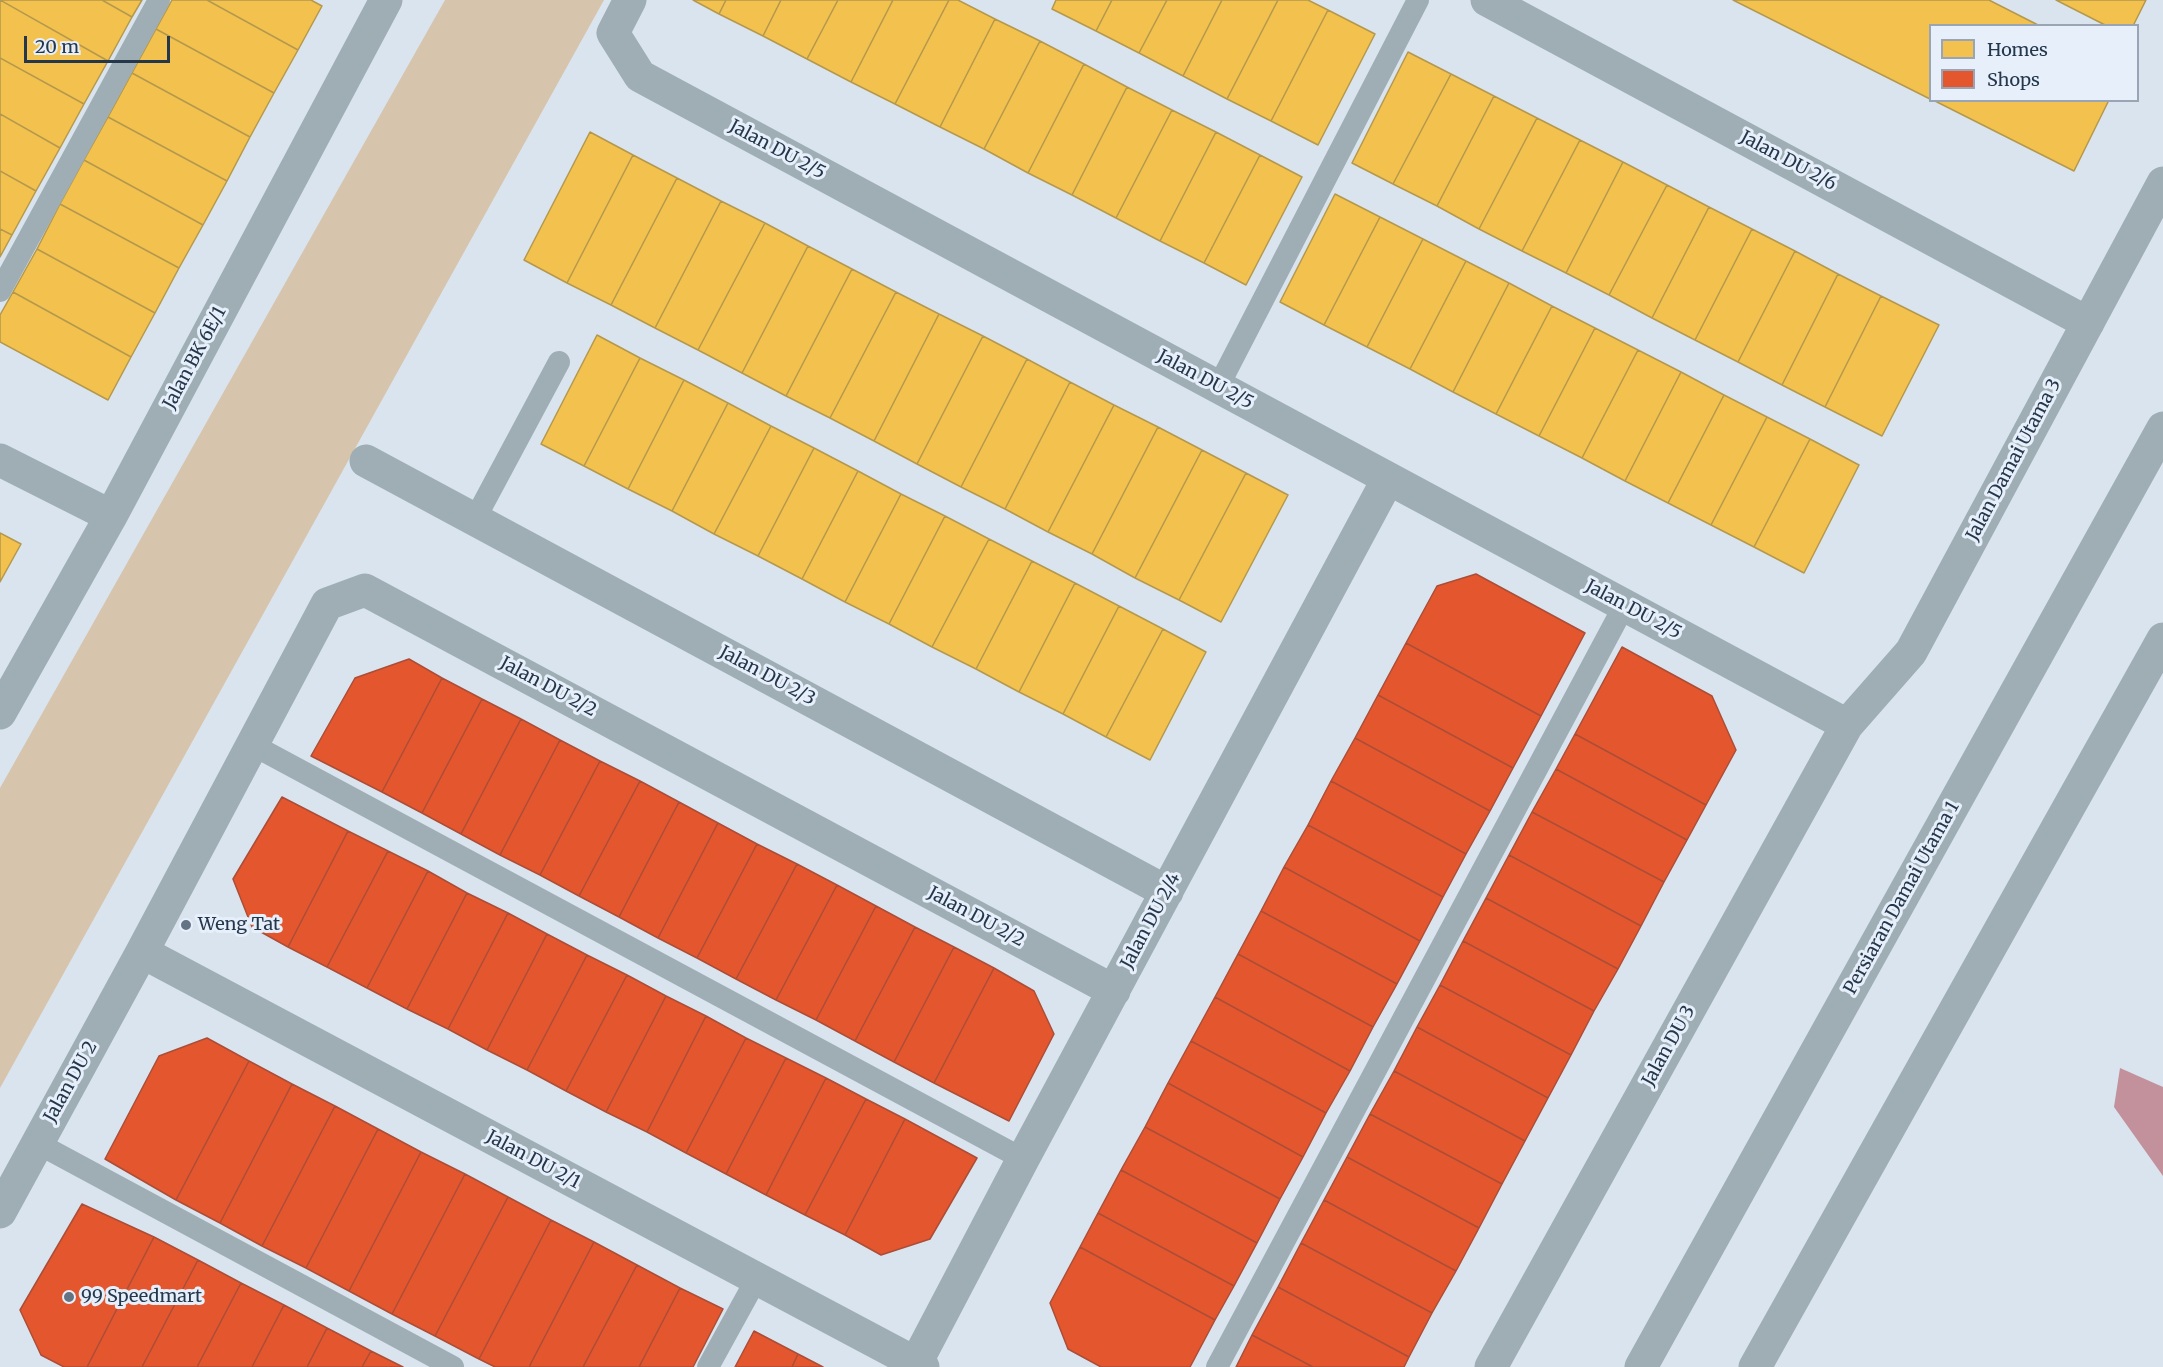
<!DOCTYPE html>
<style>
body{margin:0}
#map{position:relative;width:2163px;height:1367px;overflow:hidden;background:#dae4ef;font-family:Merriweather,serif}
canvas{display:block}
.legend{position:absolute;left:1929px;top:24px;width:210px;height:78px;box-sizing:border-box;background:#e6effa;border:2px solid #99a5b4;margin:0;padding:8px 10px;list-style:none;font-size:18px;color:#25374b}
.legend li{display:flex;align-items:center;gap:12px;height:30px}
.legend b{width:30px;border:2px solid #99a5b4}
.scale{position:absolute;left:24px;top:36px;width:146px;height:27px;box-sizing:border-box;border:3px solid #25374b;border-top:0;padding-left:8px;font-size:18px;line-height:21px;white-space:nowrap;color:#25374b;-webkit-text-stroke:4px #e6effa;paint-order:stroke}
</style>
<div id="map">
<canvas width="2163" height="1367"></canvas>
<ul class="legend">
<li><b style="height:16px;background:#f2c14e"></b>Homes</li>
<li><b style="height:16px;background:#e4572e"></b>Shops</li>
</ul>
<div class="scale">20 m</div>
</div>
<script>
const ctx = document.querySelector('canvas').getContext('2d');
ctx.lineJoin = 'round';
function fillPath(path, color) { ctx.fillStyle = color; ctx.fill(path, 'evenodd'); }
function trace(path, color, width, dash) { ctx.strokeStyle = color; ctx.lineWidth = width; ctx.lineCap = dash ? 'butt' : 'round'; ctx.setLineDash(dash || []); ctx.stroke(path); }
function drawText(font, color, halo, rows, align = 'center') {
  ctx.font = font + ' Merriweather,serif'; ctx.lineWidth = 6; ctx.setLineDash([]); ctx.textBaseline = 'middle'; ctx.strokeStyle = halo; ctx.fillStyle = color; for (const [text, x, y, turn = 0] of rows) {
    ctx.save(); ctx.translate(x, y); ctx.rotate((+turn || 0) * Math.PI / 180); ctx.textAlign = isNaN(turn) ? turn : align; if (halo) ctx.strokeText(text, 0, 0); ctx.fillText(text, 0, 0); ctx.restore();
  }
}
fillPath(new Path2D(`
 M 445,0 L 604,0 L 0,1088 L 0,788 Z`), '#d6c4ac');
fillPath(new Path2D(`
 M 2120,1068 L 2163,1087 L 2163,1176 L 2114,1107 Z`), '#c2919b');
const homes = new Path2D(`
 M 0,0 L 102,0 L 132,17 L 108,61 Z
 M 0,0 L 108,61 L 84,104 L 0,58 Z
 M 102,0 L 142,0 L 132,17 Z
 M 172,0 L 207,0 L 298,50 L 274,93 L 156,29 Z
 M 207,0 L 311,0 L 322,6 L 298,50 Z
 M 693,0 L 726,0 L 719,14 Z
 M 726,0 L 781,0 L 763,36 L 719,14 Z
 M 781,0 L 838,0 L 807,59 L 763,36 Z
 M 838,0 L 893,0 L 851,82 L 807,59 Z
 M 893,0 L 949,0 L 895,104 L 851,82 Z
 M 949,0 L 958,0 L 995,19 L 940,127 L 895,104 Z
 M 1056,0 L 1112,0 L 1096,31 L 1052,9 Z
 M 1112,0 L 1167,0 L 1139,53 L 1096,31 Z
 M 1167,0 L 1222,0 L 1183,76 L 1139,53 Z
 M 1222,0 L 1278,0 L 1227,99 L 1183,76 Z
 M 1278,0 L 1308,0 L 1328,10 L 1271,121 L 1227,99 Z
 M 1733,0 L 1989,0 L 2040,26 L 1930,26 L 1930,99 Z
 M 2056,0 L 2146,0 L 2133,26 L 2107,26 Z
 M 1328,10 L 1375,34 L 1318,145 L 1271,121 Z
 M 995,19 L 1040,41 L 984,149 L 940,127 Z
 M 156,29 L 274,93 L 250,137 L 132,73 Z
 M 1040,41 L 1084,64 L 1028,173 L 984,149 Z
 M 1408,52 L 1451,74 L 1393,184 L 1352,163 Z
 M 0,58 L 84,104 L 60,148 L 0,114 Z
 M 1084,64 L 1127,87 L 1072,195 L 1028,173 Z
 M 132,73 L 250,137 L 227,181 L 108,117 Z
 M 1451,74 L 1494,96 L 1437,206 L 1393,184 Z
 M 1127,87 L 1172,110 L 1116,218 L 1072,195 Z
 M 1494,96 L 1537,118 L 1479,229 L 1437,206 Z
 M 1933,100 L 2109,100 L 2074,171 Z
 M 1172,110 L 1216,132 L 1160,241 L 1116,218 Z
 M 0,114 L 60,148 L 36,191 L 0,171 Z
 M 108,117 L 227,181 L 203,225 L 84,160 Z
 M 1537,118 L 1580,140 L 1522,251 L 1479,229 Z
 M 590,132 L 633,155 L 567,283 L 524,260 Z
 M 1216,132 L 1260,155 L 1204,263 L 1160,241 Z
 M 1580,140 L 1623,162 L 1566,273 L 1522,251 Z
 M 633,155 L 677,178 L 611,305 L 567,283 Z
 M 1260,155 L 1302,177 L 1246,285 L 1204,263 Z
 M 84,160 L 203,225 L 179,268 L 60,204 Z
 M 1623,162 L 1667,185 L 1609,295 L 1566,273 Z
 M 0,171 L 36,191 L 12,235 L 0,229 Z
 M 677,178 L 721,201 L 655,328 L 611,305 Z
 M 1667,185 L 1709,207 L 1652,318 L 1609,295 Z
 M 1335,194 L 1380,217 L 1324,325 L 1280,302 Z
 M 721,201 L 765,223 L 698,350 L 655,328 Z
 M 60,204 L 179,268 L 155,313 L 37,249 Z
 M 1709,207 L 1752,229 L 1695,340 L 1652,318 Z
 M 1380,217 L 1423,239 L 1367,347 L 1324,325 Z
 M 765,223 L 808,246 L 742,373 L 698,350 Z
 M 0,229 L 12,235 L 0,257 Z
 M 1752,229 L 1795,251 L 1738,362 L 1695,340 Z
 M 1423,239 L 1466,261 L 1410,369 L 1367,347 Z
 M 808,246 L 852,269 L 786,396 L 742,373 Z
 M 37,249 L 155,313 L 131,357 L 13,292 Z
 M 1795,251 L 1838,274 L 1782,385 L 1738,362 Z
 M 1466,261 L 1509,283 L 1453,392 L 1410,369 Z
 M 852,269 L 896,292 L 830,418 L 786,396 Z
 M 1838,274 L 1881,296 L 1825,407 L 1782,385 Z
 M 1509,283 L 1552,306 L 1496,414 L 1453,392 Z
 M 13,292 L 131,357 L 108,400 L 0,342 L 0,315 Z
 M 896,292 L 939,314 L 874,441 L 830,418 Z
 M 1881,296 L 1939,325 L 1882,436 L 1825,407 Z
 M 1552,306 L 1595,328 L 1539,436 L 1496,414 Z
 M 939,314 L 983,336 L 917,464 L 874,441 Z
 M 1595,328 L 1638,350 L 1582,458 L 1539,436 Z
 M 597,335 L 640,358 L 584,466 L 541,444 Z
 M 983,336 L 1027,359 L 961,487 L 917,464 Z
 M 1638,350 L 1681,372 L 1625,481 L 1582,458 Z
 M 640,358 L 684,380 L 628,489 L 584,466 Z
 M 1027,359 L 1070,382 L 1005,509 L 961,487 Z
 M 1681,372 L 1724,395 L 1668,503 L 1625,481 Z
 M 684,380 L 728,403 L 672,511 L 628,489 Z
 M 1070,382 L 1114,405 L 1048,532 L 1005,509 Z
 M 1724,395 L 1767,417 L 1711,525 L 1668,503 Z
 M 728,403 L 771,426 L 714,534 L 672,511 Z
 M 1114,405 L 1158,427 L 1092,554 L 1048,532 Z
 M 1767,417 L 1810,439 L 1754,547 L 1711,525 Z
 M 771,426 L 814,448 L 758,556 L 714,534 Z
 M 1158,427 L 1202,450 L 1135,578 L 1092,554 Z
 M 1810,439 L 1859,465 L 1804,573 L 1754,547 Z
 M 814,448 L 858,471 L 802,579 L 758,556 Z
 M 1202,450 L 1246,473 L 1179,600 L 1135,578 Z
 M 858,471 L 901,494 L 845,602 L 802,579 Z
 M 1246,473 L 1288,495 L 1221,622 L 1179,600 Z
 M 901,494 L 945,516 L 889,624 L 845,602 Z
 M 945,516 L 989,539 L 932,647 L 889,624 Z
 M 0,533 L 21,544 L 0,582 Z
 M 989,539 L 1032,561 L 976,669 L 932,647 Z
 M 1032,561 L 1075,583 L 1019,692 L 976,669 Z
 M 1075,583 L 1119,606 L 1063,714 L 1019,692 Z
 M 1119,606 L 1163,629 L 1106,737 L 1063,714 Z
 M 1163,629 L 1206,652 L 1150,760 L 1106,737 Z`);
fillPath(homes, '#f2c14e');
trace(homes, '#b4984d', 1.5);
const shops = new Path2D(`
 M 1476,574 L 1585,633 L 1541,716 L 1406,643 L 1437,586 Z
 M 1406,643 L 1541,716 L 1513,768 L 1378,695 Z
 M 1622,647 L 1712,696 L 1736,750 L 1706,805 L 1575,734 Z
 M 409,659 L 442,678 L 382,792 L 311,756 L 355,678 Z
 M 442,678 L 482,699 L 422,813 L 382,792 Z
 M 1378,695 L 1513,768 L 1490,811 L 1355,738 Z
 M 482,699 L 521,719 L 461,834 L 422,813 Z
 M 521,719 L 560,740 L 500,855 L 461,834 Z
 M 1575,734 L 1706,805 L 1687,840 L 1556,769 Z
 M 1355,738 L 1490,811 L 1466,854 L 1331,781 Z
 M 560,740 L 600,761 L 540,875 L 500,855 Z
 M 600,761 L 640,781 L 579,896 L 540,875 Z
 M 1556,769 L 1687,840 L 1664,882 L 1532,812 Z
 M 640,781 L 679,802 L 619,917 L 579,896 Z
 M 1331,781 L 1466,854 L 1443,897 L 1308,825 Z
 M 282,797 L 348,831 L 288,947 L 252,927 L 233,879 Z
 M 679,802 L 718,823 L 658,938 L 619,917 Z
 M 1532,812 L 1664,882 L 1641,926 L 1509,855 Z
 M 718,823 L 757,844 L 697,958 L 658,938 Z
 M 1308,825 L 1443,897 L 1420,941 L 1284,867 Z
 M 348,831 L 388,851 L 327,967 L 288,947 Z
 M 757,844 L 797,864 L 736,979 L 697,958 Z
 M 388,851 L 428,871 L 367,988 L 327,967 Z
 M 1509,855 L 1641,926 L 1618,969 L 1486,898 Z
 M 797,864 L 837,885 L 776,1000 L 736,979 Z
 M 1284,867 L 1420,941 L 1397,984 L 1261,911 Z
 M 428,871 L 467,893 L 407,1009 L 367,988 Z
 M 837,885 L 876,906 L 816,1020 L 776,1000 Z
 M 467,893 L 508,913 L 448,1029 L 407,1009 Z
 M 1486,898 L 1618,969 L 1594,1011 L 1463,941 Z
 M 876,906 L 915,927 L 855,1041 L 816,1020 Z
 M 1261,911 L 1397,984 L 1373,1027 L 1238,954 Z
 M 508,913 L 547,934 L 487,1050 L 448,1029 Z
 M 915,927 L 954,947 L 894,1062 L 855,1041 Z
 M 547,934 L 587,955 L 527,1070 L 487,1050 Z
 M 1463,941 L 1594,1011 L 1571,1055 L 1440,985 Z
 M 954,947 L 994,968 L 934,1083 L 894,1062 Z
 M 1238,954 L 1373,1027 L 1350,1071 L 1215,997 Z
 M 587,955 L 627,975 L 566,1091 L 527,1070 Z
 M 994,968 L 1034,991 L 1054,1034 L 1009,1121 L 934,1083 Z
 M 627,975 L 666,996 L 606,1112 L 566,1091 Z
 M 1440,985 L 1571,1055 L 1548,1098 L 1417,1027 Z
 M 666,996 L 706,1016 L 647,1132 L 606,1112 Z
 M 1215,997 L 1350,1071 L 1326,1113 L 1191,1041 Z
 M 706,1016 L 746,1038 L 686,1153 L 647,1132 Z
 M 1417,1027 L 1548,1098 L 1525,1141 L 1394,1071 Z
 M 207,1038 L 249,1061 L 176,1200 L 105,1159 L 159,1056 Z
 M 746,1038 L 786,1058 L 726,1174 L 686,1153 Z
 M 1191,1041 L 1326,1113 L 1303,1157 L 1168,1083 Z
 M 786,1058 L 826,1078 L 766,1195 L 726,1174 Z
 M 249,1061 L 292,1084 L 220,1223 L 176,1200 Z
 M 1394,1071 L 1525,1141 L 1502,1184 L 1370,1114 Z
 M 826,1078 L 866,1099 L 805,1215 L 766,1195 Z
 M 1168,1083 L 1303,1157 L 1280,1199 L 1145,1127 Z
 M 292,1084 L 335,1106 L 262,1246 L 220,1223 Z
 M 866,1099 L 905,1119 L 845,1235 L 805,1215 Z
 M 335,1106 L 378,1129 L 306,1268 L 262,1246 Z
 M 1370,1114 L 1502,1184 L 1479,1228 L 1347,1157 Z
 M 905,1119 L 977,1158 L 930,1239 L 881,1255 L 845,1235 Z
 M 1145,1127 L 1280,1199 L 1257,1243 L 1121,1170 Z
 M 378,1129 L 421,1152 L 349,1291 L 306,1268 Z
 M 421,1152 L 465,1174 L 392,1314 L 349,1291 Z
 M 1347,1157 L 1479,1228 L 1456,1271 L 1324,1200 Z
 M 1121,1170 L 1257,1243 L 1234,1286 L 1098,1213 Z
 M 465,1174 L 508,1197 L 435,1336 L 392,1314 Z
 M 508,1197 L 551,1220 L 479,1359 L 435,1336 Z
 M 1324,1200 L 1456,1271 L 1432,1313 L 1301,1243 Z
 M 82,1204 L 154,1237 L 87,1367 L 64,1367 L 41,1355 L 20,1310 Z
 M 1098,1213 L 1234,1286 L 1215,1320 L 1080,1247 Z
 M 551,1220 L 594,1242 L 529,1367 L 495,1367 L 479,1359 Z
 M 154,1237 L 198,1260 L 142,1367 L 87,1367 Z
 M 594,1242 L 637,1265 L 583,1367 L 529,1367 Z
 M 1301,1243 L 1432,1313 L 1409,1357 L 1278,1287 Z
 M 1080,1247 L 1215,1320 L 1190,1367 L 1101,1367 L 1068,1349 L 1050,1303 Z
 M 198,1260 L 241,1283 L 197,1367 L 142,1367 Z
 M 637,1265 L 680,1288 L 639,1367 L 583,1367 Z
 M 241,1283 L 284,1305 L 252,1367 L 197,1367 Z
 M 1278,1287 L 1409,1357 L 1404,1367 L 1313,1367 L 1252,1335 Z
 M 680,1288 L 723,1309 L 693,1367 L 639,1367 Z
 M 284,1305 L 327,1328 L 307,1367 L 252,1367 Z
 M 327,1328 L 371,1351 L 362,1367 L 307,1367 Z
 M 754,1331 L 798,1354 L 792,1367 L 735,1367 Z
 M 1252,1335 L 1313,1367 L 1236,1367 Z
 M 371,1351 L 403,1367 L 362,1367 Z
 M 798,1354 L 823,1367 L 792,1367 Z`);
fillPath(shops, '#e4572e');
trace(shops, '#ab4d37', 1.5);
trace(new Path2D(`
 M 0,291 L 159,0
 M 1218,387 L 1418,0
 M 475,519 L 559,362
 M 251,744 L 1023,1159
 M 37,1143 L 453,1367
 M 708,1367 L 757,1278
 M 1217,1367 L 1624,606`), '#9eaeb4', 22);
trace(new Path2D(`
 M 630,0 L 613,33 L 640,76 L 1847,725
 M 1487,0 L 2088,323
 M 0,460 L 111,516
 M 366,461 L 1167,892
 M 0,713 L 111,516 L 386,0
 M 142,952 L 923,1367
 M 0,1212 L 142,952 L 327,604 L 365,590 L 1114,991
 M 916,1363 L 1023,1159 L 1388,479
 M 1491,1367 L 1847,725 L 1911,652 L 2163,183`), '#9eaeb4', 33);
trace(new Path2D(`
 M 1641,1367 L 2163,428
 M 1755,1367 L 2163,639`), '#9eaeb4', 33);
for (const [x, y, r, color] of [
 [186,925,6,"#647484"],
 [69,1297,6,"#647484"]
]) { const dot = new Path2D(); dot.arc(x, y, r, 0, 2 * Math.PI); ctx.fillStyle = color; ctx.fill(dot); trace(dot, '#e6effa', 2); }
drawText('18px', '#25374b', '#e6effa', [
 ["Jalan DU 2/5",777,150,28],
 ["Jalan DU 2/6",1788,161,28],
 ["Jalan BK 6E/1",195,358,-62],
 ["Jalan DU 2/5",1205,380,28],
 ["Jalan Damai Utama 3",2014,460,-62],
 ["Jalan DU 2/5",1633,610,28],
 ["Jalan DU 2/3",767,676,28],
 ["Jalan DU 2/2",548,687,28],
 ["Persiaran Damai Utama 1",1902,898,-61],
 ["Jalan DU 2/2",976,917,28],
 ["Jalan DU 2/4",1151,921,-62],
 ["Jalan DU 3",1669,1046,-61],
 ["Jalan DU 2",71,1082,-61],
 ["Jalan DU 2/1",533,1160,28]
]);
drawText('18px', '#25374b', '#e6effa', [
 ["Weng Tat",198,925],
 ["99 Speedmart",81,1297]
], 'left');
</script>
